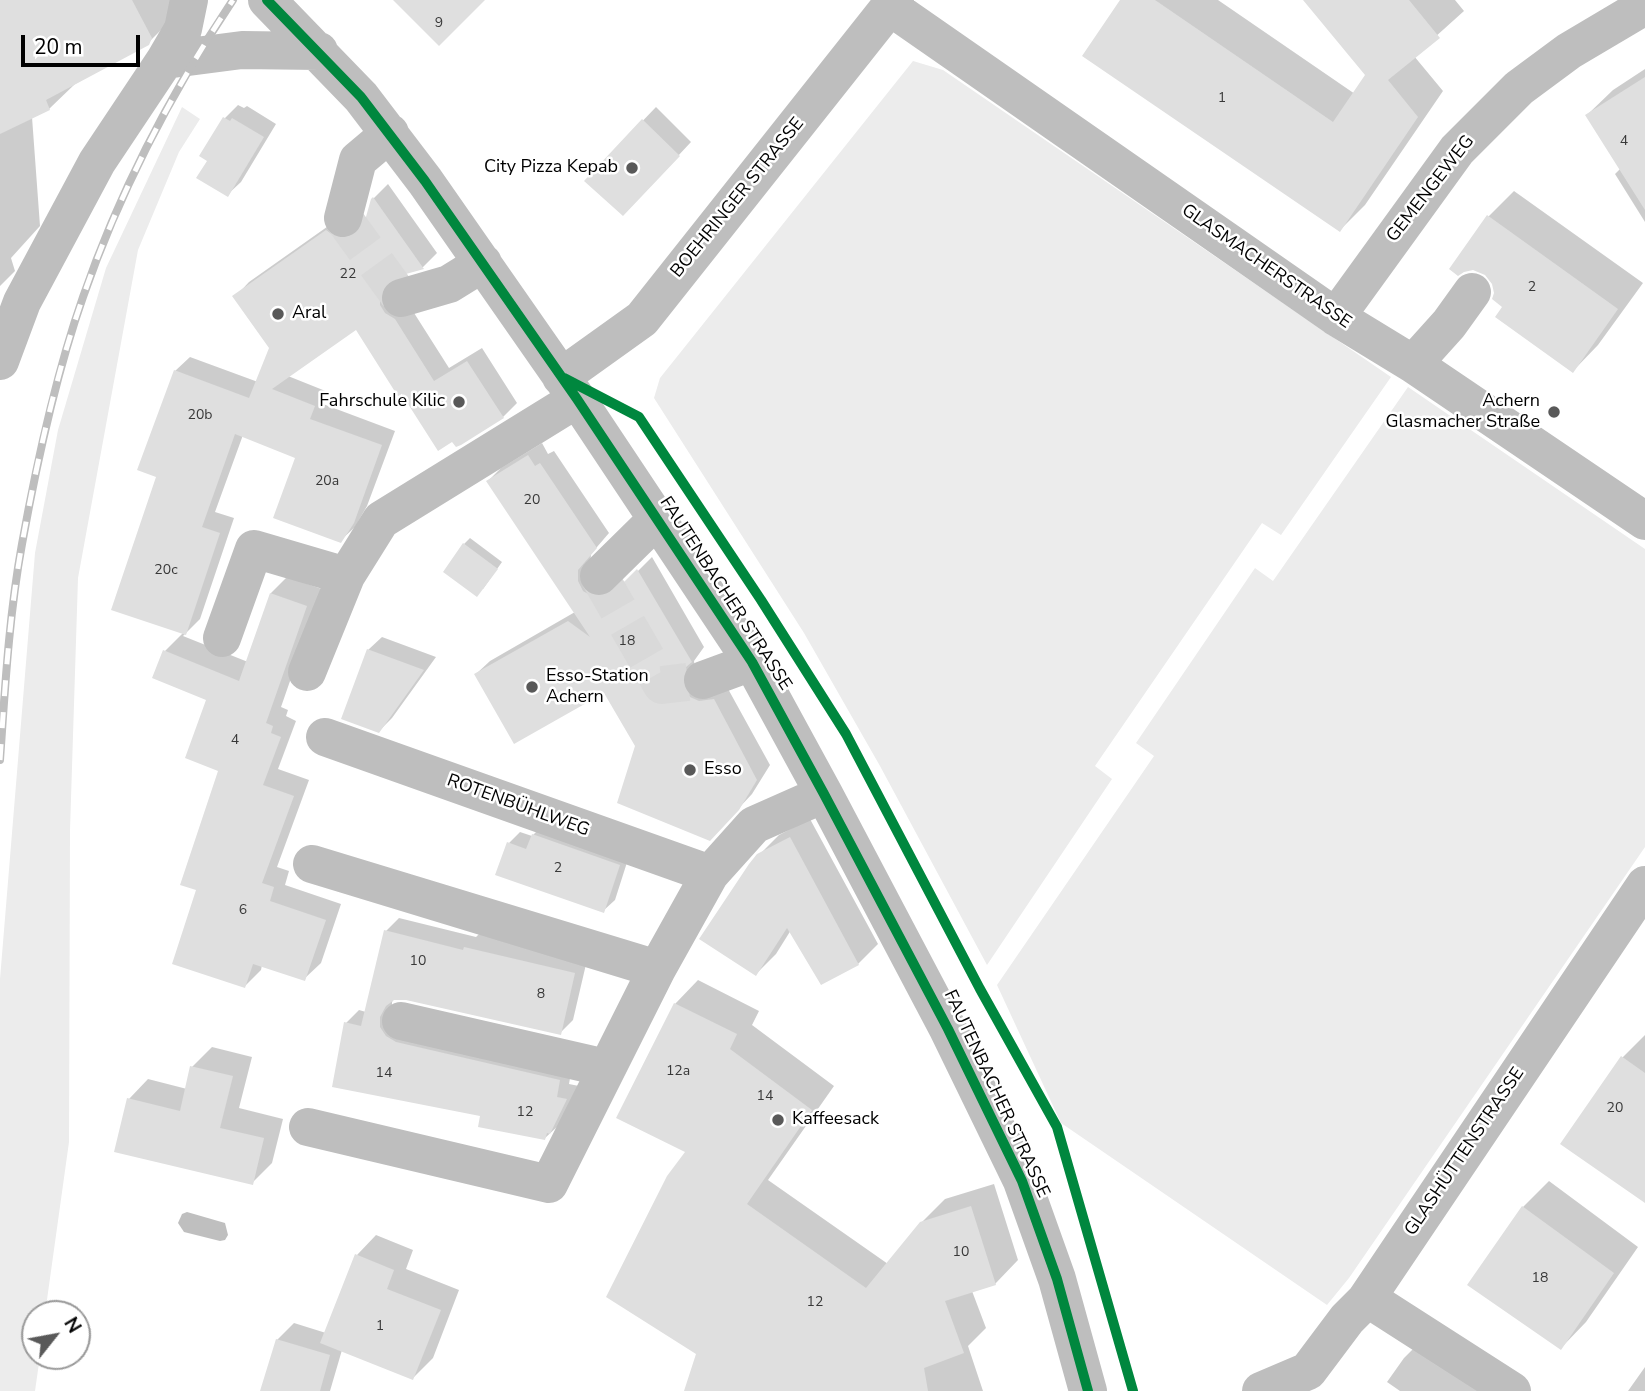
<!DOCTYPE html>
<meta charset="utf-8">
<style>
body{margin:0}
#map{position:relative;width:1645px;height:1391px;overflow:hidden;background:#fff;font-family:"Nunito Sans",sans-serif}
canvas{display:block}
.north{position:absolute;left:21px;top:1300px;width:70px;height:70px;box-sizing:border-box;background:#fff;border:2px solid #999;border-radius:50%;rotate:59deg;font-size:19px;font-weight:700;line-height:28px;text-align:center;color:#000}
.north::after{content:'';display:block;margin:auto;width:24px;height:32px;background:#595959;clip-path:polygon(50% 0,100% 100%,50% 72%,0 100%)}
.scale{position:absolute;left:21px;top:35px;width:119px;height:32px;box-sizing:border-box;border:4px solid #000;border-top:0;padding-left:9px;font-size:21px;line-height:24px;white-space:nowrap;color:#000;-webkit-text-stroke:5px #fff;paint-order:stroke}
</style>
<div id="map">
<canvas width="1645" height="1391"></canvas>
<div class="north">N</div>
<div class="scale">20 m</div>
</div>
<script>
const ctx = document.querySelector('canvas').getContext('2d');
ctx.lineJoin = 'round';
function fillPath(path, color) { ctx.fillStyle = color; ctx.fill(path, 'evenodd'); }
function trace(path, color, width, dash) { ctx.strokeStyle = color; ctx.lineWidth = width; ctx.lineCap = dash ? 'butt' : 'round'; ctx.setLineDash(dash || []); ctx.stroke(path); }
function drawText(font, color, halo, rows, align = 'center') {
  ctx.font = font + ' "Nunito Sans",sans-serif'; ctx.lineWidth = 5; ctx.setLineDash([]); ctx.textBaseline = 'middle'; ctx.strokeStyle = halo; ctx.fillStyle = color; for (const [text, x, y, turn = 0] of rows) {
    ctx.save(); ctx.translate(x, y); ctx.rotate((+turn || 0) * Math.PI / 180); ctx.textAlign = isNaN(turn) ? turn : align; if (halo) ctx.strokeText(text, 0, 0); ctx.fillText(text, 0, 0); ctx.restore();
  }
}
fillPath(new Path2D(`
 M 913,61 L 943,70 L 1391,377 L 1281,535 L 1262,523 L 1095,766 L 1112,779 L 987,965 L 880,766 L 804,633 L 654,398 L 660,378 Z
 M 182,107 L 200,119 L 179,152 L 138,250 L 78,578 L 70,830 L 69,1142 L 45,1314 L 35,1314 L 35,1356 L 40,1356 L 35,1391 L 0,1391 L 0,979 L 35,553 L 58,430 L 106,268 Z
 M 1408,387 L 1645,549 L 1645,847 L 1349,1278 L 1327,1305 L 1061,1123 L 997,985 L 1154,756 L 1136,743 L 1255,568 L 1273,581 Z`), '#ececec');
fillPath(new Path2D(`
 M 187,1212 L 225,1223 L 228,1235 L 225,1240 L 220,1241 L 184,1232 L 178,1223 L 182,1214 Z`), '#bfbfbf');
fillPath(new Path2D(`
 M 0,0 L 171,0 L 174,17 L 148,43 L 75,84 L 49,109 L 32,117 L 40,226 L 11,258 L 15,271 L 0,286 Z
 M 1122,0 L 1218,0 L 1355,94 L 1367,75 L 1306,0 L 1455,0 L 1464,11 L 1414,56 L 1443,91 L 1365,205 L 1340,230 Z
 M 1645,69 L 1645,222 L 1615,174 L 1621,168 L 1587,115 L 1613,90 Z
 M 238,105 L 244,108 L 247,106 L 276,124 L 241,182 L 227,195 L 209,160 L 202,156 L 225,118 Z
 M 656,107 L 691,142 L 636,201 L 586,180 Z
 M 388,184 L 437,253 L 423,267 L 394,276 L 394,290 L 409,305 L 449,368 L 482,348 L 517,403 L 503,417 L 403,392 L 400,395 L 357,327 L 288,376 L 328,392 L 323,404 L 395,431 L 367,506 L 355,527 L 340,541 L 297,457 L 243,435 L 215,512 L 234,518 L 200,619 L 183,636 L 248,662 L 271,593 L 287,577 L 322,589 L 281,707 L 288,710 L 286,716 L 296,721 L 278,769 L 309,780 L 277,867 L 289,871 L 285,885 L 341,904 L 321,963 L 304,979 L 262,965 L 261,970 L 245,986 L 198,889 L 220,770 L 208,699 L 165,651 L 183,633 L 158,476 L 175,371 L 190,357 L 258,382 L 271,348 L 235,297 L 249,282 L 341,217 L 353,226 L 364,226 L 372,200 Z
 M 1514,191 L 1643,283 L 1598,345 L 1573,371 L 1505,306 L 1496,294 L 1494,283 L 1486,273 L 1474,268 L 1488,217 Z
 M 542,443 L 548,454 L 554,451 L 609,533 L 591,554 L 590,567 L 607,584 L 620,584 L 630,579 L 652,557 L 704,647 L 694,661 L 696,674 L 727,687 L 770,765 L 752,794 L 723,825 L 637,745 L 604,691 L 476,674 L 490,661 L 575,612 L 488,481 L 501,468 Z
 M 470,538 L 502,562 L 483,589 L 464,544 Z
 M 382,637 L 436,657 L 392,718 L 379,731 L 368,650 Z
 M 810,819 L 878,944 L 858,964 L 822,983 L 791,930 L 776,954 L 756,974 L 758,856 L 779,835 Z
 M 545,823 L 630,853 L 615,900 L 603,911 L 509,843 L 520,832 L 532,836 Z
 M 399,918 L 476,937 L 479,934 L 587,960 L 573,1020 L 560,1033 L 406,998 L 394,999 L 392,1002 L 392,1013 L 572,1067 L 569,1084 L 579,1086 L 558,1126 L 545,1138 L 482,1115 L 346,1023 L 359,1010 L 366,1012 L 386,931 Z
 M 698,980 L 759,1011 L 752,1025 L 834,1086 L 768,1180 L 888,1264 L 921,1223 L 945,1199 L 994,1184 L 1018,1260 L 995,1284 L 972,1291 L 986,1328 L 968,1346 L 983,1391 L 686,1391 L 698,1353 L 688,1152 L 675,1004 Z
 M 1645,1035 L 1645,1201 L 1562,1144 L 1623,1057 Z
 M 212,1047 L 252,1057 L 239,1108 L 283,1119 L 272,1163 L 252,1183 L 129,1099 L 148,1079 L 187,1089 L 192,1067 Z
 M 1549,1181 L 1638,1247 L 1586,1322 L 1561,1348 L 1523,1207 Z
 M 376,1235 L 413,1250 L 406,1269 L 459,1290 L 433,1358 L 413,1378 L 342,1350 L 330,1391 L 262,1391 L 277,1340 L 294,1323 L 326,1333 L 357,1255 Z
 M 1416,1346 L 1481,1391 L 1400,1391 L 1387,1382 L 1404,1358 Z
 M 1645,1367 L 1645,1391 L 1628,1391 Z`), '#0003');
fillPath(new Path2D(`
 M 0,0 L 132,0 L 152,38 L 149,45 L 46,100 L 50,110 L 0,134 Z
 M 393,0 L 485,0 L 439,46 Z
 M 1120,0 L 1155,0 L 1333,122 L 1365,75 L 1303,0 L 1409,0 L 1440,38 L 1388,80 L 1418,117 L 1340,232 L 1082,56 Z
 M 1645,77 L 1645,210 L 1585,115 Z
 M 223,117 L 230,121 L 232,118 L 264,137 L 228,197 L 196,178 L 207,161 L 199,156 Z
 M 642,119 L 680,156 L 623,216 L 584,181 Z
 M 373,197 L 424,269 L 395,277 L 386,282 L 380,292 L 380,305 L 385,313 L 395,319 L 434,381 L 467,361 L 504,418 L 461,445 L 456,447 L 452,442 L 438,451 L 401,393 L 399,398 L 356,330 L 272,389 L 315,406 L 310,419 L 382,445 L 354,523 L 341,543 L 273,518 L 295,458 L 235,434 L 202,527 L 220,533 L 186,635 L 111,610 L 156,477 L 137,470 L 174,370 L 249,398 L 269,348 L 232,296 L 326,230 L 338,239 L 348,239 L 358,234 L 364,224 L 371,199 Z
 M 1487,215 L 1618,309 L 1573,373 L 1495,317 L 1502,307 L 1492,299 L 1494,293 L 1492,284 L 1485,275 L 1473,270 L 1464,272 L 1458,276 L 1449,269 Z
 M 528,455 L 535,466 L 540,463 L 597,548 L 578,570 L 578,581 L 583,591 L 593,597 L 605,597 L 614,592 L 637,569 L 692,662 L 686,667 L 682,676 L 683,688 L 690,697 L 699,701 L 714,699 L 757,780 L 739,810 L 710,841 L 617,803 L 635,746 L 604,693 L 514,744 L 474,674 L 568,621 L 590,637 L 486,481 Z
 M 463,543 L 498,569 L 477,597 L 443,572 Z
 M 270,593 L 307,606 L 266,723 L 273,726 L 271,733 L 281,737 L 263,785 L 294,796 L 262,883 L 274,887 L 270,901 L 326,920 L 305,981 L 253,964 L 245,988 L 172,964 L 196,890 L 180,885 L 218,771 L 185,758 L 206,700 L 152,678 L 163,650 L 239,681 Z
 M 367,649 L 424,670 L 379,733 L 341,719 Z
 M 532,834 L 620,865 L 604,913 L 495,875 L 507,842 L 526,849 Z
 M 790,837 L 859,965 L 821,985 L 787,928 L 756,976 L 699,939 L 749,864 L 757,854 Z
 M 384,930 L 463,950 L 464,947 L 575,973 L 561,1035 L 406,1000 L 394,1000 L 386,1006 L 380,1017 L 380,1027 L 386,1036 L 396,1042 L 560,1080 L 557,1097 L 567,1099 L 550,1134 L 547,1133 L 545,1140 L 478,1127 L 480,1116 L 332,1087 L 344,1022 L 361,1026 Z
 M 674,1003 L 737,1034 L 730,1049 L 812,1110 L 747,1204 L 866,1288 L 920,1222 L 971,1206 L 996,1285 L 945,1301 L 964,1353 L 924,1368 L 928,1391 L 684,1391 L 696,1354 L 606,1297 L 667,1176 L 685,1152 L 616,1118 Z
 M 1621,1056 L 1645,1073 L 1645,1203 L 1560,1144 Z
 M 190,1066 L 233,1076 L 220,1128 L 264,1138 L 253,1185 L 114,1152 L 127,1098 L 180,1111 Z
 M 1522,1206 L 1614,1273 L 1561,1350 L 1467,1285 Z
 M 355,1254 L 394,1270 L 387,1289 L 441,1310 L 413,1380 L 320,1343 Z
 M 276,1339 L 330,1355 L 320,1391 L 260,1391 Z`), '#dfdfdf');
trace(new Path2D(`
 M 343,218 L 401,298
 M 599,576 L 662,685 L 703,680`), '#d9d9d9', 38, [38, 19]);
trace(new Path2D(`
 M 267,0 L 361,97 L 425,181 L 577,399 L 752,662 L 824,794 L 948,1029 L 1022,1181 L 1057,1279 L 1088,1391
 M 890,7 L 1336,317 L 1413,364 L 1645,521
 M 165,60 L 242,50 L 319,51
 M 343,218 L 358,160 L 390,133
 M 401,298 L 449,284 L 483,263
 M 1336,317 L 1457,150 L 1519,88 L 1569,51 L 1645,6
 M 0,361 L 22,302 L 97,162 L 165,60 L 183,29 L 189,0
 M 1413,364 L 1449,324 L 1472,292
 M 561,377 L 642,319 L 895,0
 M 599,576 L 657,519
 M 222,638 L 254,549 L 346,576 L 381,520 L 577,399
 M 307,672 L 346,576
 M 703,680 L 752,662
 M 325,737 L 710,874
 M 312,864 L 657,969
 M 401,1021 L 606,1068
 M 308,1127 L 549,1184 L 657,969 L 710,874 L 754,825 L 824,794
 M 1367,1298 L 1512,1391
 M 1261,1391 L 1308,1371 L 1347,1319 L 1365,1301 L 1645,885`), '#bebebe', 38);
const rail = new Path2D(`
 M 0,760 C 5,688 9,615 22,544 C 37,461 55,377 83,297 C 119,193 172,91 233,0`);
trace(rail, '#bebebe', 8);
trace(rail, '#fff', 5, [16]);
trace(new Path2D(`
 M 267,0 L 361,97 L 425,181 L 577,399 L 752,662 L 824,794 L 948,1029 L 1022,1181 L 1057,1279 L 1088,1391
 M 564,378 L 639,417 L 761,600 L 846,734 L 980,989 L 1057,1127 L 1133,1391`), '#00873e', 10);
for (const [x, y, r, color] of [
 [632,168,7,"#595959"],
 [278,314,7,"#595959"],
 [459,402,7,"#595959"],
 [1554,412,7,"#595959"],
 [532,687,7,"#595959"],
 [690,770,7,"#595959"],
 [778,1120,7,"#595959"]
]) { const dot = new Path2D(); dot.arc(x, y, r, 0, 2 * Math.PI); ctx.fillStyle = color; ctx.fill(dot); trace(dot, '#fff', 2.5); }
drawText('14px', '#383838', null, [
 ["9",439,24],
 ["1",1222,99],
 ["4",1624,142],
 ["22",348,275],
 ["2",1532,288],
 ["20b",200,416],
 ["20a",327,482],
 ["20",532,501],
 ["20c",166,571],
 ["18",627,642],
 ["4",235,741],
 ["2",558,869],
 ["6",243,911],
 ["10",418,962],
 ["8",541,995],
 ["12a",678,1072],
 ["14",384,1074],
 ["14",765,1097],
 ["20",1615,1109],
 ["12",525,1113],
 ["10",961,1253],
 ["18",1540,1279],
 ["12",815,1303],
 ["1",380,1327]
]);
drawText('18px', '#000', '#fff', [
 ["City Pizza Kepab",618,168,"right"],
 ["Aral",292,314],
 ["Fahrschule Kilic",445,402,"right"],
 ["Achern",1540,402,"right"],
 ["Glasmacher Straße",1540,423,"right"],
 ["Esso-Station",546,677],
 ["Achern",546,698],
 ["Esso",704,770],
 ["Kaffeesack",792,1120]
], 'left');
drawText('18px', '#000', '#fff', [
 ["GEMENGEWEG",1431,189,-52],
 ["BOEHRINGER STRASSE",738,198,-51],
 ["GLASMACHERSTRASSE",1266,267,35],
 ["FAUTENBACHER STRASSE",725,594,57],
 ["ROTENBÜHLWEG",518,806,20],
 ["FAUTENBACHER STRASSE",996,1094,65],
 ["GLASHÜTTENSTRASSE",1465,1152,-56]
]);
</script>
